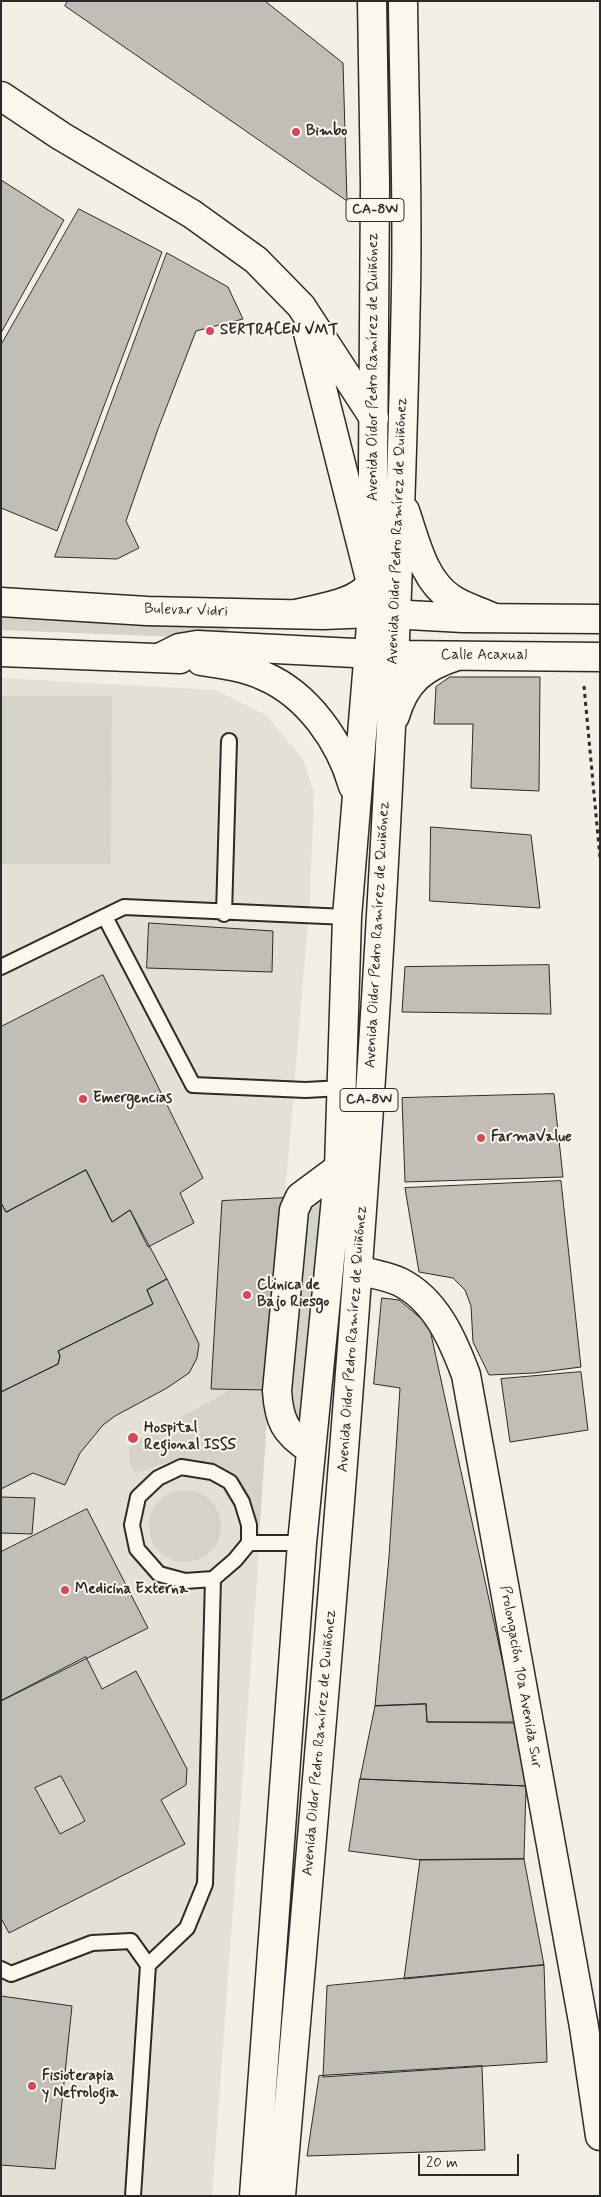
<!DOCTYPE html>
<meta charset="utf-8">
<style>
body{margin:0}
#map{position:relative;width:601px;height:2197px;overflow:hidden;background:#f3efe4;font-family:Mynerve,sans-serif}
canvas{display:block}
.frame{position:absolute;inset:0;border:2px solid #2b2b2b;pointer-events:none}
.scale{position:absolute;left:418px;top:2154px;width:101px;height:22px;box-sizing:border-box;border:2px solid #2b2b2b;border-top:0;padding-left:6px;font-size:15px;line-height:18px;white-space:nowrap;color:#2b2b2b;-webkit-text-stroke:4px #fbf7ec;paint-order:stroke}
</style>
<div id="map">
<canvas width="601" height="2197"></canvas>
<div class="frame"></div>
<div class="scale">20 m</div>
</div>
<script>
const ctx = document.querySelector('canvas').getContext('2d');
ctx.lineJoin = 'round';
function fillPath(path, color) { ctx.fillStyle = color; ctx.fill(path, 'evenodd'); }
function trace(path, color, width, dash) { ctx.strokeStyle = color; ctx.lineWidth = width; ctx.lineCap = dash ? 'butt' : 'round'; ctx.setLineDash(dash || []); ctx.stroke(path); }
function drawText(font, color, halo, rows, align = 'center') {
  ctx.font = font + ' Mynerve,sans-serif'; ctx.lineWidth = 4; ctx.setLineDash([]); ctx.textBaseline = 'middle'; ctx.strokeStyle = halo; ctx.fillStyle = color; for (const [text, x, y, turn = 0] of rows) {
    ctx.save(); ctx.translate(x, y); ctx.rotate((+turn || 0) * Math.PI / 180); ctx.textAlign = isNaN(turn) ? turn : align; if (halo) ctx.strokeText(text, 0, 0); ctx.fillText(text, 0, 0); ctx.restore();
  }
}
fillPath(new Path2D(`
 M 1,678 L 216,690 L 266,715 L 303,759 L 314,793 L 310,896 L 265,1434 L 257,1581 L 212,2196 L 1,2196 Z`), '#e4e0d6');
fillPath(new Path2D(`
 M 1,617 L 228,628 L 228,639 L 1,630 Z
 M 1,696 L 112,696 L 111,864 L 1,864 Z
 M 333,1187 L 305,1420 L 296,1425 L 287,1414 L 299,1216 Z
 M 228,1389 L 269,1390 L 260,1523 L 252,1520 C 251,1511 250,1501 246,1493 C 232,1468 195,1455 168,1462 C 156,1465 148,1471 135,1472 L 130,1464 L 129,1447 L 140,1439 L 224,1394 Z
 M149 1526a36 36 0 1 1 72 0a36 36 0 1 1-72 0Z
 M 61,1776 L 85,1821 L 60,1834 L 35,1788 Z`), '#d5d2c9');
const building = new Path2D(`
 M 68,1 L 265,1 L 343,63 L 347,201 L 65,6 Z
 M 1,180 L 64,220 L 1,333 Z
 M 79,209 L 162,252 L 57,531 L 1,508 L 1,345 Z
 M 167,253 L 228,287 L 243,319 L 196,331 L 158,429 L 126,521 L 139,548 L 117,559 L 55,557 Z
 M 450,677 L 540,677 L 539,791 L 471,788 L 473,724 L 434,724 L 436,687 Z
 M 431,827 L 531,835 L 540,908 L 430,901 Z
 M 149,923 L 273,931 L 272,972 L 147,968 Z
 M 549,965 L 551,1014 L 402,1012 L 405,967 Z
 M 103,975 L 203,1178 L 180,1193 L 194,1223 L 148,1247 L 130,1210 L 112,1222 L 86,1170 L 6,1212 L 1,1203 L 1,1027 Z
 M 554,1094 L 563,1177 L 405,1182 L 402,1098 Z
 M 86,1170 L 112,1222 L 130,1210 L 167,1279 L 147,1290 L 153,1304 L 58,1351 L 60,1356 L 58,1364 L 1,1392 L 1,1203 L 6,1212 Z
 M 561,1181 L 581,1367 L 534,1373 L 489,1375 L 473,1342 L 471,1306 L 465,1290 L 453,1278 L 419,1272 L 405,1188 Z
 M 285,1198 L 269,1390 L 211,1389 L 222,1201 Z
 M 167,1279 L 199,1344 L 197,1358 L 189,1373 L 167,1388 L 115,1416 L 103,1425 L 80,1453 L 65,1485 L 33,1473 L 1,1489 L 1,1392 L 58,1364 L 60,1356 L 58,1351 L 153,1304 L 147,1290 Z
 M 382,1298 L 399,1300 L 429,1325 L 516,1723 L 427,1722 L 426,1704 L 375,1706 L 389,1557 L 400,1388 L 374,1384 Z
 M 581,1372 L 588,1430 L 510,1442 L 501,1379 Z
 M 1,1497 L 35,1498 L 32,1534 L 1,1533 Z
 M 87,1509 L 148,1628 L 1,1701 L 1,1552 Z
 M 86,1657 L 102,1689 L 136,1671 L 187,1769 L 186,1785 L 161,1800 L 185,1844 L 9,1933 L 1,1918 L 1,1701 ZM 61,1776 L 85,1821 L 60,1834 L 35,1788 Z
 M 426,1704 L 427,1722 L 523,1722 L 526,1786 L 360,1779 L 375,1706 Z
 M 360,1779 L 526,1786 L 524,1859 L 420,1860 L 349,1851 Z
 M 524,1859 L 544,1965 L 404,1979 L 420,1860 Z
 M 544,1965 L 547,2062 L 323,2077 L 327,1986 Z
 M 1,1996 L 72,2006 L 55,2169 L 1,2165 Z
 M 482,2066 L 485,2150 L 307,2156 L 319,2076 Z`);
fillPath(building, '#c0beb6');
trace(building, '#2b2b2b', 1);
const service = new Path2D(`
 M 224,914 L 229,741
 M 105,917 L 193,1085 L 306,1090 L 341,1088
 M 1,967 L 124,907 L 347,917
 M 249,1543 L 249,1525 L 242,1502 L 230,1482 L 212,1472 L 181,1467 L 158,1478 L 138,1497 L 132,1525 L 137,1549 L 159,1574 L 185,1581 L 213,1579 L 235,1560 L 249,1543 L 302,1543
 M 1,1969 L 11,1974 L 92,1943 L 131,1941 L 148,1965
 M 133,2196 L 148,1965 L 187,1928 L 205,1884 L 213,1579`);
const minor = new Path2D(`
 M 1,602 L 147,611 L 323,615 L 372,613 L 463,618 L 600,619
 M 1,652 L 180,659
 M 161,657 L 179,648 L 197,645 L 394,655 L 600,657
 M 359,1270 C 372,1274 388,1276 400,1282 C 436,1300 453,1340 466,1375 L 584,2027 L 600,2136
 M 310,1449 C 285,1433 279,1421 277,1391 L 294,1210 L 300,1197 L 339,1168`);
const primary = new Path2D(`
 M 405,511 C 416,542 423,580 452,599 C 464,607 479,611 492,617
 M 296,614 C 319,608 358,604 371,583
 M 201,661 C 222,664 244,667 264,676 C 308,695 340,741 353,786
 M 395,716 C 405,681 423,667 457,656
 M 254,2196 L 302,1543 L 339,1168 L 347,917 L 372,613 L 375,184 L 372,1
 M 281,2196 C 336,1561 394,926 406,289 C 408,193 404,97 403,1`);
const trunk = new Path2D(`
 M 1,96 L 61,136 L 192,214 L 256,260 L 301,306 L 374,418
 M 307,329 L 371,583`);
trace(service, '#2b2b2b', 18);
trace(minor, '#2b2b2b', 31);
trace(primary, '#2b2b2b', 31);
trace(trunk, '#2b2b2b', 31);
trace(new Path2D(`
 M 584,686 L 600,858`), '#2b2b2b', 3, [4, 4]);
trace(service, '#fbf7ec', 14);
trace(minor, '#fbf7ec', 28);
trace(primary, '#fbf7ec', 28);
trace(trunk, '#fbf7ec', 28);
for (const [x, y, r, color] of [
 [296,132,5,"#d1495b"],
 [210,331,5,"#d1495b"],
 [83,1099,5,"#d1495b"],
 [481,1138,5,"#d1495b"],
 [247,1295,5,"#d1495b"],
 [133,1438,6,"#d1495b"],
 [65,1590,5,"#d1495b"],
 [32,2086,5,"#d1495b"]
]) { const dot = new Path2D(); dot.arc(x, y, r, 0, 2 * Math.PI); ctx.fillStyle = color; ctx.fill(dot); trace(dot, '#fbf7ec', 2); }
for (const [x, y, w] of [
 [375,210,58],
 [369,1100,58]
]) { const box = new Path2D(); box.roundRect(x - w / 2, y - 11.5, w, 23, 4); ctx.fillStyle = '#fbf7ec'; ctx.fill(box); trace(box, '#2b2b2b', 1); }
drawText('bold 14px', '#2b2b2b', null, [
 ["CA-8W",375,210],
 ["CA-8W",369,1100]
]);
drawText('bold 15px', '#2b2b2b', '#fbf7ec', [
 ["Bimbo",306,132],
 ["SERTRACEN VMT",220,331],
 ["Emergencias",93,1099],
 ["FarmaValue",491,1138],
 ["Clinica de",257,1286],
 ["Bajo Riesgo",257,1303],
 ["Hospital",144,1429],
 ["Regional ISSS",144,1446],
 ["Medicina Externa",75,1590],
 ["Fisioterapia",42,2077],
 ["y Nefrologia",42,2094]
], 'left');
drawText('15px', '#2b2b2b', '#fbf7ec', [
 ["Avenida Oídor Pedro Ramírez de Quiñónez",374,367,-90],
 ["Avenida Oidor Pedro Ramírez de Quiñónez",398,531,-88],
 ["Bulevar Vidri",186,611,2],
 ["Calle Acaxual",484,656],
 ["Avenida Oidor Pedro Ramírez de Quiñónez",378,935,-87],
 ["Avenida Oidor Pedro Ramírez de Quiñónez",353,1339,-86],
 ["Prolongación 10a Avenida Sur",520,1677,80],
 ["Avenida Oidor Pedro Ramírez de Quiñónez",320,1743,-85]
]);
</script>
